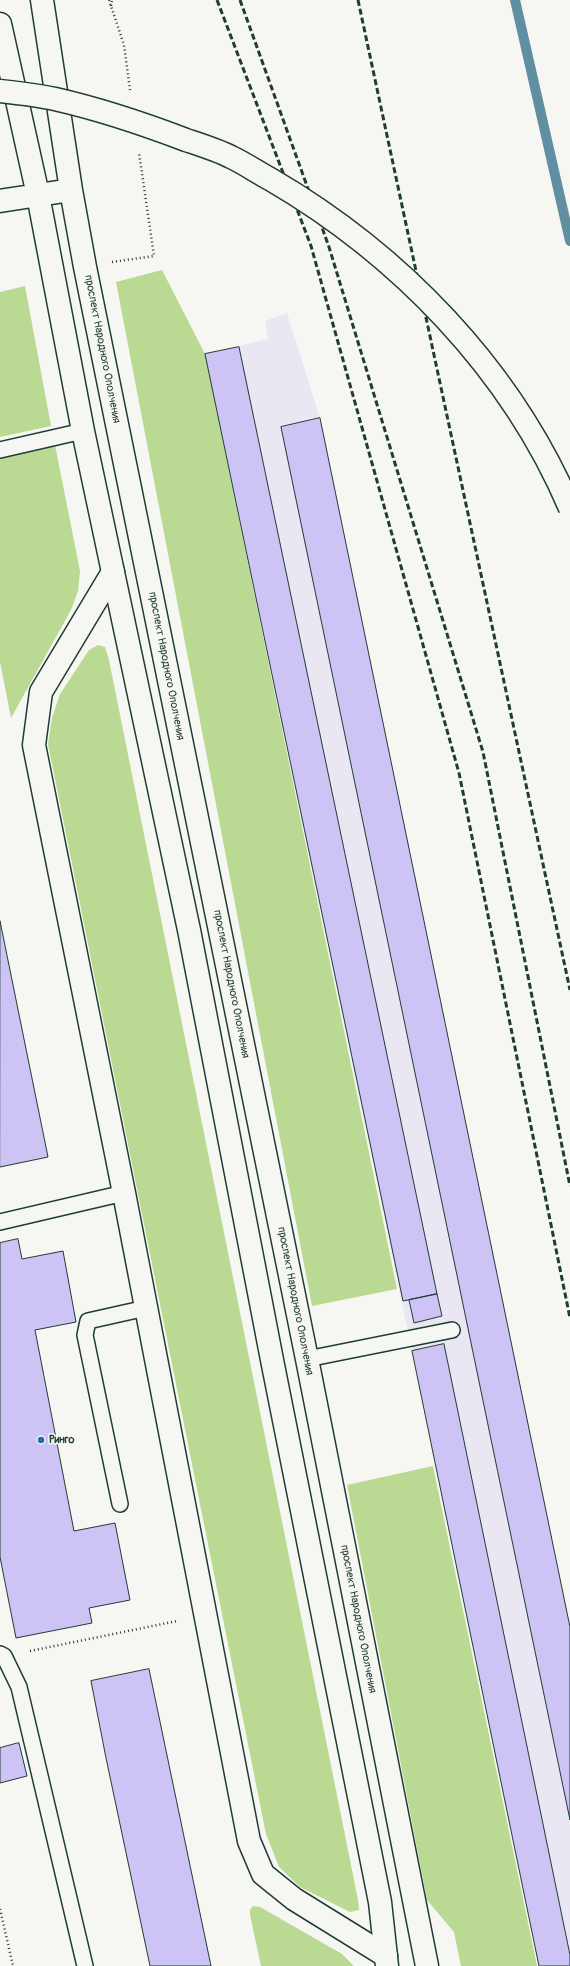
<!DOCTYPE html>
<meta charset="utf-8">
<style>
body{margin:0}
canvas{display:block;background:#f6f6f2}
</style>
<canvas width="570" height="1966"></canvas>
<script>
const ctx = document.querySelector('canvas').getContext('2d');
ctx.lineJoin = 'round';
function fillPath(path, color) { ctx.fillStyle = color; ctx.fill(path, 'evenodd'); }
function trace(path, color, width, dash) { ctx.strokeStyle = color; ctx.lineWidth = width; ctx.lineCap = dash ? 'butt' : 'round'; ctx.setLineDash(dash || []); ctx.stroke(path); }
function drawText(font, color, halo, rows, align = 'center') {
  ctx.font = font + ' Pangolin,sans-serif'; ctx.lineWidth = 3; ctx.setLineDash([]); ctx.textBaseline = 'middle'; ctx.strokeStyle = halo; ctx.fillStyle = color; for (const [text, x, y, turn = 0] of rows) {
    ctx.save(); ctx.translate(x, y); ctx.rotate((+turn || 0) * Math.PI / 180); ctx.textAlign = isNaN(turn) ? turn : align; if (halo) ctx.strokeText(text, 0, 0); ctx.fillText(text, 0, 0); ctx.restore();
  }
}
fillPath(new Path2D(`
 M 287,313 L 320,418 L 570,1627 L 570,1966 L 412,1351 L 205,354 L 268,339 L 265,321 Z`), '#eae7f3');
fillPath(new Path2D(`
 M 162,270 L 205,354 L 397,1289 L 312,1306 L 116,282 Z
 M 25,286 L 51,426 L 0,437 L 0,292 Z
 M 55,445 L 80,571 L 78,591 L 71,610 L 11,718 L 0,662 L 0,457 Z
 M 98,645 L 105,647 L 109,660 L 358,1900 L 359,1910 L 350,1912 L 300,1887 L 279,1867 L 266,1834 L 48,744 L 52,718 L 60,694 L 89,650 Z
 M 433,1466 L 537,1966 L 461,1966 L 454,1932 L 427,1900 L 347,1485 Z
 M 253,1906 L 260,1907 L 342,1954 L 354,1966 L 261,1966 L 250,1915 L 250,1910 Z`), '#bad992');
trace(new Path2D(`
 M 515,0 L 570,241`), '#5f8fa1', 10);
const building = new Path2D(`
 M 239,347 L 437,1294 L 403,1301 L 205,354 Z
 M 320,418 L 570,1627 L 570,1820 L 281,427 Z
 M 0,921 L 48,1157 L 0,1167 Z
 M 18,1239 L 22,1259 L 63,1251 L 76,1322 L 35,1330 L 74,1531 L 115,1523 L 130,1600 L 89,1608 L 92,1623 L 16,1638 L 0,1557 L 0,1243 Z
 M 437,1294 L 442,1316 L 414,1323 L 409,1300 Z
 M 444,1344 L 570,1955 L 570,1966 L 539,1966 L 412,1351 Z
 M 149,1669 L 211,1966 L 150,1966 L 106,1758 L 91,1681 Z
 M 19,1743 L 27,1776 L 0,1783 L 0,1748 Z`);
fillPath(building, '#cdc3f5');
trace(building, '#1f3d34', 1);
const service = new Path2D(`
 M 0,450 L 83,431
 M 0,1222 L 124,1193
 M 307,1359 L 452,1330
 M 120,1504 L 85,1335 L 88,1321 L 146,1308
 M 0,1654 L 4,1656 L 19,1687 L 85,1966`);
const minor = new Path2D(`
 M 113,572 L 41,692 L 34,745 L 124,1193 L 249,1841 L 263,1874 L 294,1899 L 386,1956`);
const secondary = new Path2D(`
 M 42,0 L 71,190 L 85,267 L 307,1359 L 427,1966
 M 0,24 L 38,195 L 83,431 L 189,930 L 273,1365 L 380,1902 L 387,1966
 M 0,201 L 71,190`);
trace(service, '#1f3d34', 18);
trace(minor, '#1f3d34', 25);
trace(secondary, '#1f3d34', 25);
trace(new Path2D(`
 M 109,0 L 124,45 L 130,90
 M 111,6 L 112,0
 M 112,262 L 154,256 L 139,153
 M 30,1651 L 177,1621
 M 0,1909 L 13,1966`), '#1f3d34', 2.5, [1, 3]);
trace(service, '#f6f6f2', 15);
trace(minor, '#f6f6f2', 22);
trace(secondary, '#f6f6f2', 22);
trace(new Path2D(`
 M 217,0 L 311,246 L 459,773 L 570,1318
 M 240,0 L 329,247 L 483,752 L 570,1186
 M 358,0 L 570,990`), '#1f3d34', 3, [6, 3]);
const secondaryBridge = new Path2D(`
 M 0,91 C 18,93 37,95 55,99 C 99,109 144,124 186,140 C 201,145 217,150 231,157 C 244,163 257,172 270,179 C 399,254 511,369 570,508`);
trace(secondaryBridge, '#1f3d34', 25, []);
trace(secondaryBridge, '#f6f6f2', 22);
for (const [x, y, r, color] of [
 [41,1440,4,"#1f6fb2"]
]) { const dot = new Path2D(); dot.arc(x, y, r, 0, 2 * Math.PI); ctx.fillStyle = color; ctx.fill(dot); trace(dot, '#f6f6f2', 1.5); }
drawText('11px', '#1f3d34', '#f6f6f2', [
 ["проспект Народного Ополчения",102,349,79],
 ["проспект Народного Ополчения",166,666,79],
 ["проспект Народного Ополчения",231,984,79],
 ["проспект Народного Ополчения",295,1301,79],
 ["проспект Народного Ополчения",358,1619,79]
]);
drawText('bold 11px', '#1f3d34', '#f6f6f2', [
 ["Ринго",49,1440]
], 'left');
</script>
